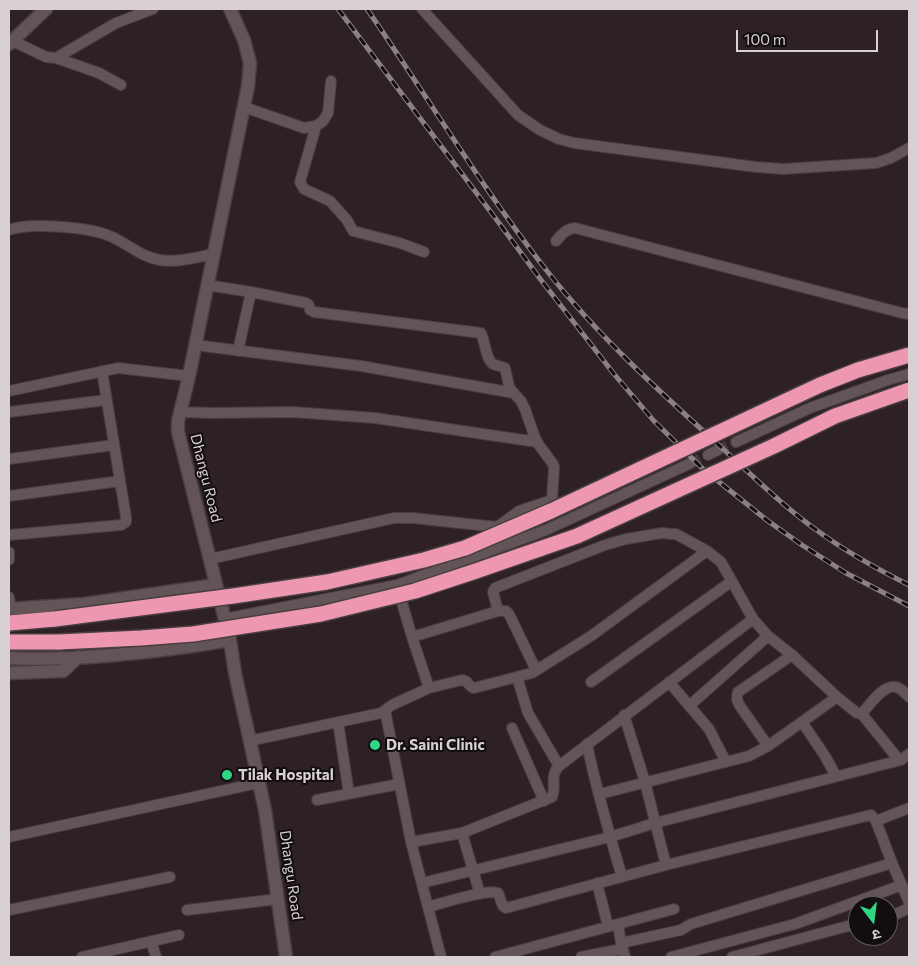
<!DOCTYPE html>
<meta charset="utf-8">
<style>
body{margin:0}
#map{position:relative;width:918px;height:966px;overflow:hidden;background:#2e2125;font-family:Commissioner,"Noto Sans Devanagari",sans-serif}
canvas{display:block}
.frame{position:absolute;inset:0;border:10px solid #d8d0d2;pointer-events:none}
.north{position:absolute;left:848px;top:896px;width:50px;height:50px;box-sizing:border-box;background:#120d0e;border:1px solid #615b5c;border-radius:50%;rotate:165deg;font-size:14px;font-weight:700;line-height:20px;text-align:center;color:#d8d0d2}
.north::after{content:'';display:block;margin:auto;width:18px;height:22px;background:#2ed883;clip-path:polygon(50% 0,100% 100%,50% 72%,0 100%)}
.scale{position:absolute;left:736px;top:30px;width:142px;height:22px;box-sizing:border-box;border:2px solid #d8d0d2;border-top:0;padding-left:6px;font-size:15px;line-height:18px;white-space:nowrap;color:#d8d0d2;-webkit-text-stroke:4px #120d0e;paint-order:stroke}
</style>
<div id="map">
<canvas width="918" height="966"></canvas>
<div class="frame"></div>
<div class="north">उ</div>
<div class="scale">100 m</div>
</div>
<script>
const ctx = document.querySelector('canvas').getContext('2d');
ctx.lineJoin = 'round';
function trace(path, color, width, dash) { ctx.strokeStyle = color; ctx.lineWidth = width; ctx.lineCap = dash ? 'butt' : 'round'; ctx.setLineDash(dash || []); ctx.stroke(path); }
function drawText(font, color, halo, rows, align = 'center') {
  ctx.font = font + ' Commissioner,sans-serif'; ctx.lineWidth = 4; ctx.setLineDash([]); ctx.textBaseline = 'middle'; ctx.strokeStyle = halo; ctx.fillStyle = color; for (const [text, x, y, turn = 0] of rows) {
    ctx.save(); ctx.translate(x, y); ctx.rotate((+turn || 0) * Math.PI / 180); ctx.textAlign = isNaN(turn) ? turn : align; if (halo) ctx.strokeText(text, 0, 0); ctx.fillText(text, 0, 0); ctx.restore();
  }
}
trace(new Path2D(`
 M 718,450 L 736,442
 M 691,463 L 708,455`), '#483b3f', 10, [10, 5]);
const street = new Path2D(`
 M 422,9 L 518,115 L 540,130 L 559,139 L 574,143 L 756,167 L 783,169 L 876,163 L 891,158 L 909,148
 M 13,41 L 46,57 L 56,58 L 116,23 L 153,9
 M 56,58 L 99,73 L 121,85
 M 244,107 L 304,128 L 316,126 L 323,121 L 328,113 L 331,81
 M 316,126 L 300,182 L 304,189 L 330,201 L 347,220 L 353,231 L 400,243 L 424,252
 M 9,230 C 29,222 92,227 112,237 C 128,244 141,257 160,260 C 176,263 198,257 214,254
 M 556,241 C 562,234 566,229 575,228 L 902,313 L 909,314
 M 207,285 L 251,292 L 306,303 L 309,305 L 310,310 L 314,312 L 481,333 C 485,341 486,360 493,364 C 497,366 501,366 505,368 L 509,386 L 511,390 L 521,401 L 525,409 L 535,438 L 539,445 L 553,464 L 554,467 L 552,500 L 519,511 L 497,527 L 413,518 L 394,518 L 210,559
 M 195,345 L 361,366 L 514,393
 M 238,351 L 251,292
 M 9,391 L 118,368 L 189,376
 M 9,412 L 106,400
 M 180,412 L 213,413 L 292,412 L 375,418 L 537,442
 M 736,442 L 810,408 L 888,380 L 909,374
 M 708,455 L 718,450
 M 9,459 L 114,445
 M 9,496 L 120,481
 M 9,535 L 121,525 L 126,522 L 126,517 L 102,371
 M 9,552 L 9,560
 M 398,589 L 412,637 L 429,688
 M 9,597 L 11,609
 M 498,611 L 493,592 L 495,588 L 605,545 L 626,539 L 662,533 L 671,534 L 676,534 L 707,551 L 721,562 L 753,619 L 768,636 L 792,655 L 837,697 L 857,713 L 861,713 L 864,711 C 871,703 884,684 896,687 C 901,688 905,693 909,697
 M 224,619 L 397,585 L 546,530 L 691,463
 M 412,637 L 498,611 L 506,611 L 509,614 L 536,670
 M 517,677 L 528,713 L 559,766
 M 591,682 L 732,581
 M 669,682 L 709,729 L 726,762
 M 689,706 L 768,636
 M 385,710 L 411,842 L 441,957
 M 861,713 L 899,760
 M 624,715 L 645,782 L 666,865
 M 338,722 L 349,794
 M 802,722 L 825,756 L 836,776
 M 512,728 L 544,801
 M 249,741 L 381,713 L 392,705 L 429,688 L 462,680 C 468,680 469,687 474,688 L 532,673 L 591,636 L 707,551
 M 587,744 C 596,789 609,833 622,877
 M 768,746 L 740,706 C 737,701 736,698 738,692 L 792,655
 M 600,794 L 749,756 L 768,746 L 837,697
 M 317,800 L 399,784
 M 876,821 L 909,808
 M 462,833 L 480,894
 M 9,837 L 258,783
 M 411,842 L 462,833 L 552,797 C 557,786 549,776 559,766 L 753,619
 M 422,883 L 610,837 L 655,823 L 901,760 L 909,754
 M 597,883 L 608,926
 M 428,907 C 444,903 484,889 498,893 L 503,906 L 506,908 L 666,865 L 871,815 L 876,821 L 892,863 L 909,902
 M 9,910 L 170,877
 M 187,910 L 278,899
 M 888,918 L 909,908
 M 618,924 L 621,943 L 625,957
 M 151,941 L 156,957
 M 621,943 L 681,930 L 691,924 L 892,863
 M 82,957 L 179,935
 M 495,957 L 674,909
 M 581,957 L 622,949
 M 671,957 L 795,924 L 902,885
 M 732,957 L 848,926 L 850,926 L 858,930`);
const secondary = new Path2D(`
 M 230,9 L 244,40 L 250,63 L 248,86 L 189,376 L 178,421 L 178,432 L 230,640 L 235,673 L 265,810 L 286,957
 M 9,44 L 46,9
 M 9,609 L 84,604 L 216,585
 M 9,658 C 30,660 52,658 74,658 C 126,655 178,649 230,640
 M 9,673 L 63,671 L 78,657`);
const highway = new Path2D(`
 M 9,623 L 55,619
 M 9,642 L 59,642`);
trace(street, '#483e41', 12);
trace(secondary, '#483e41', 15);
trace(highway, '#483e41', 18);
trace(street, '#635458', 10);
trace(secondary, '#635458', 12);
trace(highway, '#ee97b1', 15);
const rail = new Path2D(`
 M 338,9 L 499,223 L 541,280 L 614,374 L 654,421 L 703,469 L 768,521 L 802,545 L 846,573 L 909,606
 M 367,9 C 427,96 481,187 547,271 C 598,336 660,392 722,448 C 755,478 786,509 822,534 C 850,554 879,570 909,585`);
trace(rail, '#8b8184', 5);
trace(rail, '#120d0e', 3, [9]);
const highwayBridge = new Path2D(`
 M 55,619 L 233,596 L 327,582 L 424,560 L 465,548 L 551,511 L 820,385 L 858,370 L 909,355
 M 59,642 L 141,638 L 193,634 L 321,614 L 415,591 L 473,572 L 577,536 L 774,446 L 835,416 L 909,390`);
trace(highwayBridge, '#483e41', 18, []);
trace(highwayBridge, '#ee97b1', 15);
for (const [x, y, r, color] of [
 [375,745,6,"#2ed883"],
 [227,775,6,"#2ed883"]
]) { const dot = new Path2D(); dot.arc(x, y, r, 0, 2 * Math.PI); ctx.fillStyle = color; ctx.fill(dot); trace(dot, '#120d0e', 2); }
drawText('15px', '#d8d0d2', '#120d0e', [
 ["Dhangu Road",206,478,76],
 ["Dhangu Road",291,875,82]
]);
drawText('bold 15px', '#d8d0d2', '#120d0e', [
 ["Dr. Saini Clinic",386,745],
 ["Tilak Hospital",238,775]
], 'left');
</script>
